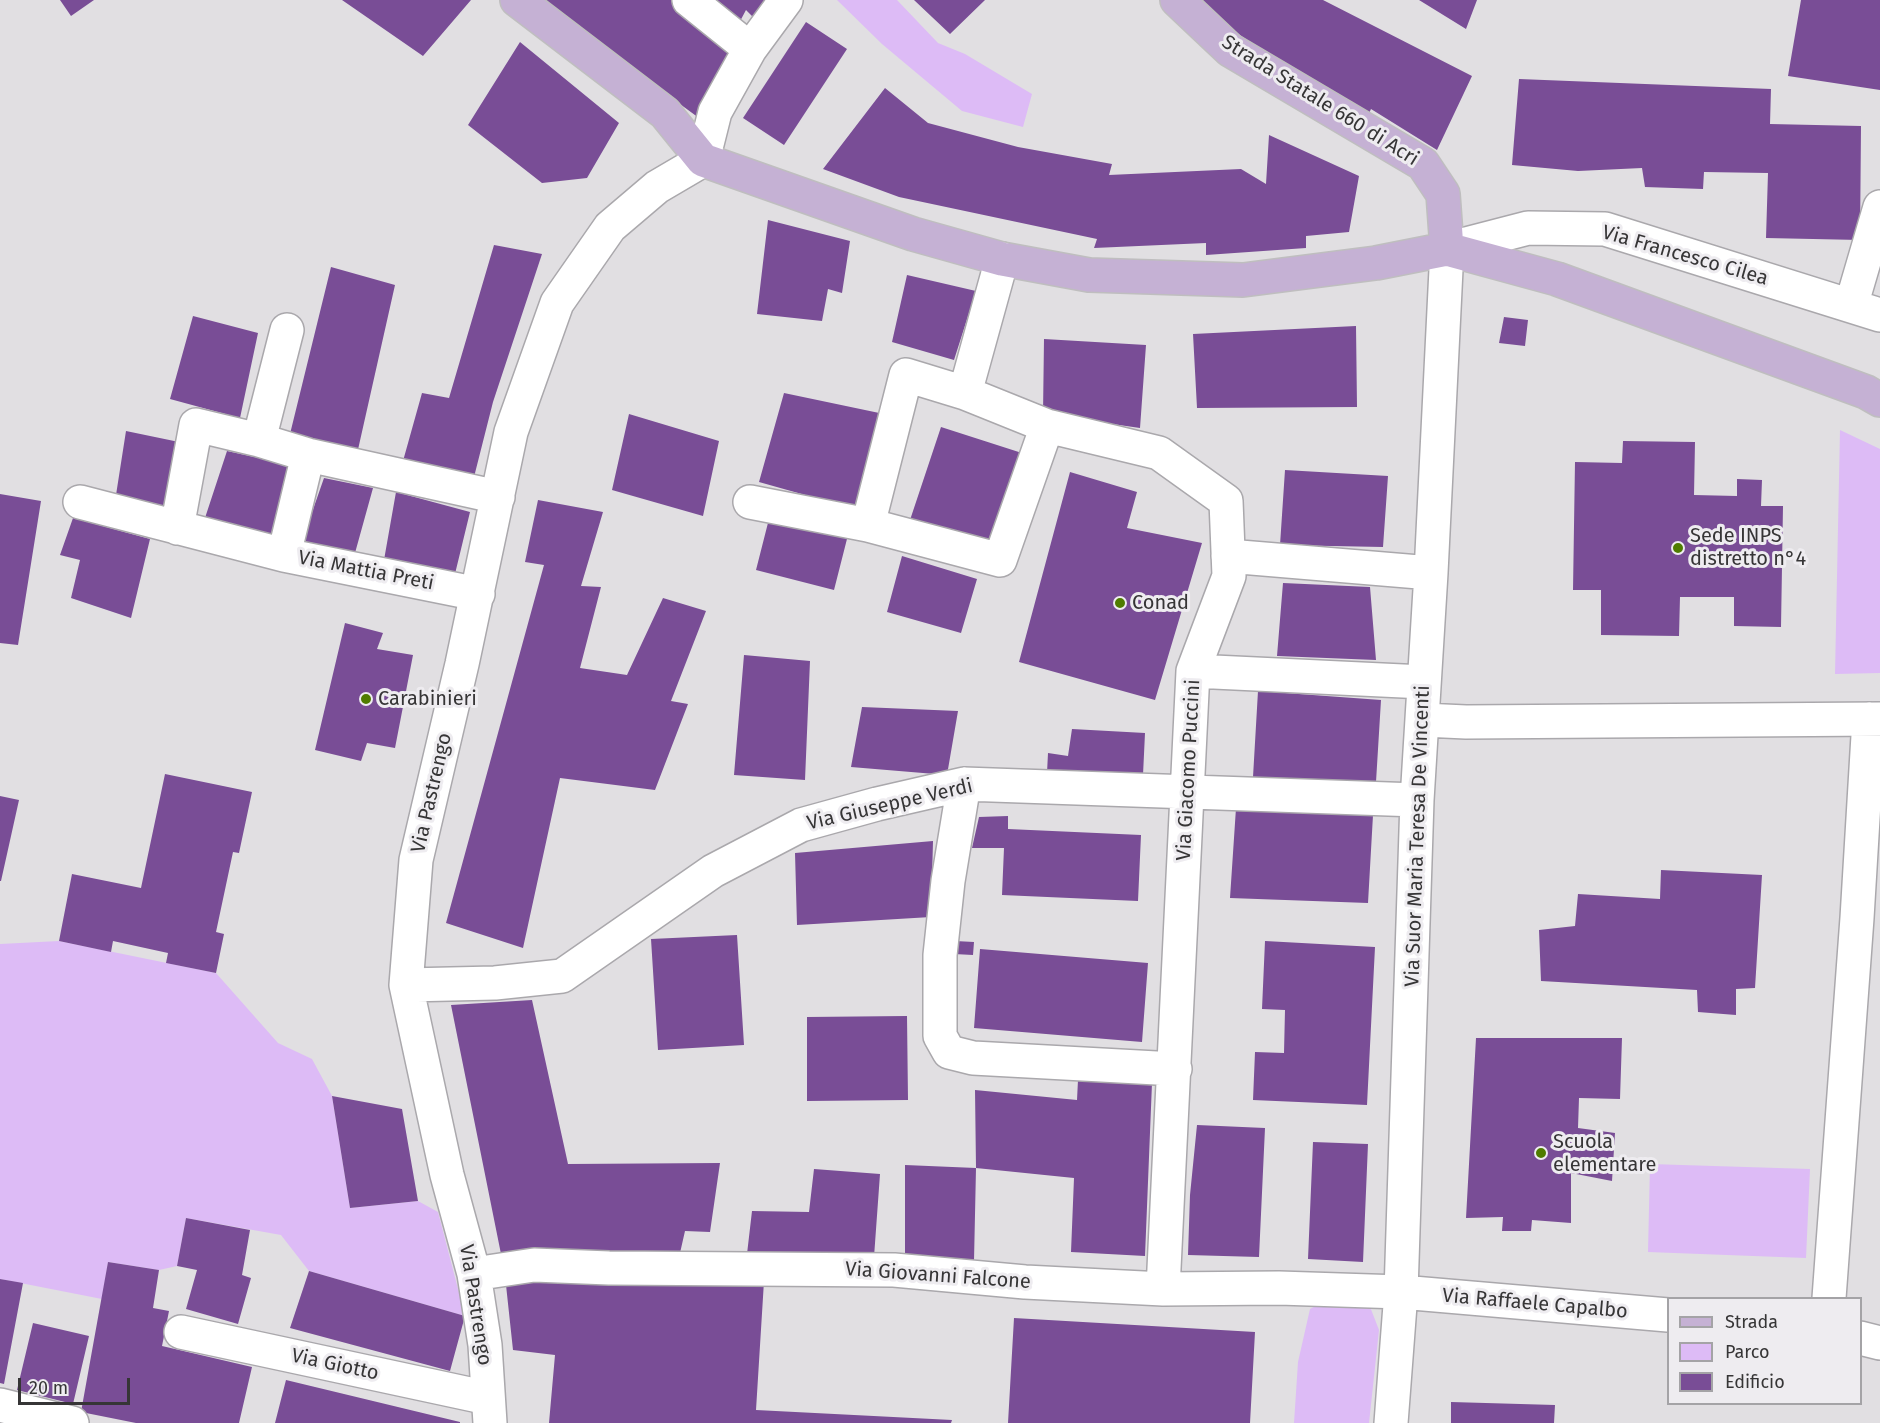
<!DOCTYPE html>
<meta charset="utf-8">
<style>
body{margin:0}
#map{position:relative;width:1880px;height:1423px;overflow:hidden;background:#e1dfe2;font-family:"Fira Sans",sans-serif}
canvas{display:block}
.legend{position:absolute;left:1667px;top:1297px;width:195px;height:108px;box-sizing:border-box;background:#eeecf0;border:2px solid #a4a3a6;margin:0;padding:8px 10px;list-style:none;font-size:18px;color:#363536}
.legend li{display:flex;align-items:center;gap:12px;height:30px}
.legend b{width:30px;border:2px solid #a4a3a6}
.scale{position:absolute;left:18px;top:1378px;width:112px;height:27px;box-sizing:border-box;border:3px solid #363536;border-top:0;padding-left:8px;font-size:18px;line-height:21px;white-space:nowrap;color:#363536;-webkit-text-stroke:4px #eeecf0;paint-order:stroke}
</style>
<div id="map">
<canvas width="1880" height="1423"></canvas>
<ul class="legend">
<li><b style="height:8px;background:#c5b1d4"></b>Strada</li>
<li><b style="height:16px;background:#ddbbf6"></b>Parco</li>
<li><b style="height:16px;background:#794d96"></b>Edificio</li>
</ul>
<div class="scale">20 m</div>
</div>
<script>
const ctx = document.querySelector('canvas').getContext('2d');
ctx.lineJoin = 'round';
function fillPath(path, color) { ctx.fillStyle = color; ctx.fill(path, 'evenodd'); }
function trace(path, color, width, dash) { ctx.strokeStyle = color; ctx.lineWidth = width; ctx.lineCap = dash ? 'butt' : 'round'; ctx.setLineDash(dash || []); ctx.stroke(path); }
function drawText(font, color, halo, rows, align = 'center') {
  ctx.font = font + ' "Fira Sans",sans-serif'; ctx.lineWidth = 6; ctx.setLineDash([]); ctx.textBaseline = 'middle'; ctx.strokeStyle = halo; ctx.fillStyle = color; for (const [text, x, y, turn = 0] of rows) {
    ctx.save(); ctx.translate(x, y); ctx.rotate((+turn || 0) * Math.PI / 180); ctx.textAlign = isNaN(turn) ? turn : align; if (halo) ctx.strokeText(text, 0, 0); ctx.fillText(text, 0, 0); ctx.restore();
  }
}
fillPath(new Path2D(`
 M 837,0 L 897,0 L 938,43 L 965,54 L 1032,94 L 1023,127 L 962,111 L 882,44 Z
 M 1840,430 L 1880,449 L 1880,673 L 1835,674 Z
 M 59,941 L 216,973 L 278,1043 L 312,1059 L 332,1096 L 350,1208 L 418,1201 L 438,1212 L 465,1316 L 309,1271 L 281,1235 L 186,1218 L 177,1266 L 159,1270 L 108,1262 L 102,1299 L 0,1279 L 0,944 Z
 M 1650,1164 L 1810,1169 L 1806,1258 L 1648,1252 Z
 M 1367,1299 L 1379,1330 L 1369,1423 L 1294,1423 L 1298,1362 L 1310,1309 L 1323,1302 Z`), '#ddbbf6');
fillPath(new Path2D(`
 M 60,0 L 94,0 L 71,16 Z
 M 342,0 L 471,0 L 423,56 Z
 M 538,0 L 671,0 L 727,44 L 736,55 L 699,118 Z
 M 707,0 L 770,0 L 756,20 L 746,10 L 738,25 Z
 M 914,0 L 985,0 L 950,34 Z
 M 1194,0 L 1323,0 L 1472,76 L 1437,150 L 1371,109 L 1366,120 L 1291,71 L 1200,7 Z
 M 1419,0 L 1477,0 L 1466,29 Z
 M 1801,0 L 1880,0 L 1880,90 L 1788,76 Z
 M 806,22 L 847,49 L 784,145 L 743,118 Z
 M 520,42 L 619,123 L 587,178 L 542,183 L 468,125 Z
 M 1519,79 L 1771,89 L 1770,124 L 1861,126 L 1860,240 L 1766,238 L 1768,173 L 1704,172 L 1703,189 L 1645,187 L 1642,168 L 1578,171 L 1512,165 Z
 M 885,88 L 928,123 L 1018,147 L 1112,164 L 1109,175 L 1241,169 L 1266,184 L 1269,135 L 1359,176 L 1349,232 L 1306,236 L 1306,248 L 1206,255 L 1206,243 L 1094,248 L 1097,239 L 899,197 L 823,169 Z
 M 768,220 L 850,241 L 842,293 L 828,289 L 822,321 L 757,314 Z
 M 494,245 L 542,254 L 493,402 L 474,477 L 403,461 L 422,393 L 449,398 Z
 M 331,267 L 395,285 L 357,454 L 290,434 Z
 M 907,275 L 976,291 L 954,360 L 892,342 Z
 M 193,316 L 258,333 L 240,418 L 170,399 Z
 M 1504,317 L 1528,320 L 1525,346 L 1499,343 Z
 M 1356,326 L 1357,407 L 1197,408 L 1193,334 Z
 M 1044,339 L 1146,345 L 1140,428 L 1043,414 Z
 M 784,393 L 884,414 L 855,509 L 759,482 Z
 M 629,414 L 719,441 L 703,516 L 612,490 Z
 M 941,427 L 1025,454 L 993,548 L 910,520 Z
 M 126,431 L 179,442 L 164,506 L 116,495 Z
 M 1623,441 L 1695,442 L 1694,495 L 1737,496 L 1737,479 L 1762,480 L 1761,506 L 1783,506 L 1781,627 L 1734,626 L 1734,597 L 1680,597 L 1679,636 L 1601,635 L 1601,590 L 1573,590 L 1575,462 L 1622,463 Z
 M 227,451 L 291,465 L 275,535 L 204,521 Z
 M 1285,470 L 1388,476 L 1383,547 L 1280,545 Z
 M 1070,472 L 1137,492 L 1127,528 L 1202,543 L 1155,700 L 1019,662 Z
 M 324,478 L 373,488 L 355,553 L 302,541 Z
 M 396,492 L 470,512 L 454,578 L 384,560 Z
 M 0,494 L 41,501 L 18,645 L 0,643 Z
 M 538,500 L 603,512 L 581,586 L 601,587 L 580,668 L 627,675 L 663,598 L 706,611 L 671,701 L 688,704 L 655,790 L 560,778 L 523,948 L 446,923 L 544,565 L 525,562 Z
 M 770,515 L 848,535 L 834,590 L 756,570 Z
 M 73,518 L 150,539 L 131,618 L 71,598 L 80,560 L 60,555 Z
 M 902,556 L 977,579 L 961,633 L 887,612 Z
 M 1283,583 L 1370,587 L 1376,660 L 1277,656 Z
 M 345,623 L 383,633 L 377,649 L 413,655 L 395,748 L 367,743 L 361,761 L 315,750 Z
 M 744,655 L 810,661 L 805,780 L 734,775 Z
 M 1258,691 L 1381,700 L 1376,782 L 1253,777 Z
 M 862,707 L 958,711 L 947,775 L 851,767 Z
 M 1072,729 L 1145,733 L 1143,775 L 1047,773 L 1048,753 L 1068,756 Z
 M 165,774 L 252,792 L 239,853 L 233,852 L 216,932 L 224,934 L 216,973 L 166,963 L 168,953 L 113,941 L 111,952 L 59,941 L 72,874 L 141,888 Z
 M 0,796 L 19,800 L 1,881 L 0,881 Z
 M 1236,808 L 1373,815 L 1368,903 L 1230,898 Z
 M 1008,816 L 1008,829 L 1141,835 L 1138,901 L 1002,895 L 1004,848 L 972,848 L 979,817 Z
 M 933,841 L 931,917 L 797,925 L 795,853 Z
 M 1661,870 L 1762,875 L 1755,988 L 1736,989 L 1736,1015 L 1698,1012 L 1697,990 L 1541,981 L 1539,930 L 1575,926 L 1578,894 L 1660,899 Z
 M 737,935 L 744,1045 L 658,1050 L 651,939 Z
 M 955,941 L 974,942 L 973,955 L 954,954 Z
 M 1265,941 L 1375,947 L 1367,1105 L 1253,1100 L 1255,1052 L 1284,1053 L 1285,1010 L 1262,1009 Z
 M 980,949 L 1148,963 L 1142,1042 L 974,1028 Z
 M 532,1000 L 568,1164 L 720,1163 L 710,1232 L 685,1231 L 680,1253 L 539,1249 L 501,1254 L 451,1005 Z
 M 907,1016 L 908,1100 L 807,1101 L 807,1017 Z
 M 1476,1038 L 1622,1038 L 1620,1099 L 1579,1098 L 1578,1128 L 1615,1133 L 1612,1181 L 1571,1173 L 1571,1223 L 1532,1220 L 1531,1231 L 1502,1231 L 1503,1217 L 1466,1218 Z
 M 1078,1080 L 1152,1083 L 1145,1256 L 1071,1252 L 1074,1178 L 976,1168 L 974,1261 L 905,1256 L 905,1165 L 976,1168 L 975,1090 L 1077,1100 Z
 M 332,1096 L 402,1109 L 418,1201 L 350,1208 Z
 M 1197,1125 L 1265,1128 L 1259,1257 L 1188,1255 L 1190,1195 Z
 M 1313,1142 L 1368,1144 L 1363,1262 L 1308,1259 Z
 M 814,1169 L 880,1174 L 874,1257 L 747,1254 L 752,1211 L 809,1212 Z
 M 186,1218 L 250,1230 L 242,1275 L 251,1278 L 238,1324 L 186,1309 L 197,1270 L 177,1266 Z
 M 108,1262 L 159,1270 L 153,1308 L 169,1311 L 162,1346 L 252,1367 L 239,1423 L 136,1423 L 81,1412 Z
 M 309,1271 L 465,1316 L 450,1371 L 290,1328 Z
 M 0,1279 L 23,1283 L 4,1384 L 0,1383 Z
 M 538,1280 L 764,1281 L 756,1410 L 952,1420 L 951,1423 L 549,1423 L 555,1355 L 513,1350 L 506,1285 Z
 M 1014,1318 L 1255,1332 L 1250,1423 L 1008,1423 Z
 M 33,1323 L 89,1336 L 73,1404 L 17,1390 Z
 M 286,1380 L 460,1422 L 460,1423 L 275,1423 Z
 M 1451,1402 L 1555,1405 L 1554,1423 L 1451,1423 Z`), '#794d96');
const minor = new Path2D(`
 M 689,0 L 750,49
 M 1002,259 L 965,393 L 1047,426 L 1159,453 L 1226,501 L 1229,576 L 1193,671 L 1163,1289
 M 1851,306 L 1880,207
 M 287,330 L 259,440 L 308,455 L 498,497
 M 965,393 L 906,375 L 868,525 L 1000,560 L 1047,426
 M 308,455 L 284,555 L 478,594
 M 80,502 L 284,555
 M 750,502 L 868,525
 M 177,528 L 196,425 L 259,440
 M 1228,556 L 1431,573
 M 1193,671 L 1424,682
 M 1423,720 L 1466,722 L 1880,719
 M 964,784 L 948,881 L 940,955 L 940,1036 L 949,1052 L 973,1058 L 1175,1069
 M 406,985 L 495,983 L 562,976 L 713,871 L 801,825 L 877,804 L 964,784 L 1417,800
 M 474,1274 L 534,1265 L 609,1268 L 894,1270 L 1025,1282 L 1163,1289 L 1279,1288 L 1401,1292 L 1668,1315
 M 1829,1298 L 1857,918 L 1869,719
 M 181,1332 L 488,1398
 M 1860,1338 L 1880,1343
 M 0,1405 L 72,1423
 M 490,1423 L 485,1345 L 474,1274 L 447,1175 L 406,985 L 416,860 L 462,664 L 511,432 L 557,303 L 610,227 L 657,187 L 703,160 L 715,112 L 750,49 L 786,0
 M 1391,1423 L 1401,1292 L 1417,800 L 1431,573 L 1447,249 L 1528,228 L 1605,229 L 1880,315`);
const major = new Path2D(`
 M 517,0 L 665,113 L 703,160 L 913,234 L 1002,259 L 1089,275 L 1243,280 L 1376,263 L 1447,249 L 1557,279 L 1866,392 L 1880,400
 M 1177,0 L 1230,50 L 1423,164 L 1443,194 L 1447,249`);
trace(minor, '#aaa8ac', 36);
trace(major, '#bfbebf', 36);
trace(minor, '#fff', 33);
trace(major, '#c5b1d4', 33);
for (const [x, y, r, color] of [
 [1678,548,6,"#4f7c00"],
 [1120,603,6,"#4f7c00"],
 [366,699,6,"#4f7c00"],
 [1541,1153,6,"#4f7c00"]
]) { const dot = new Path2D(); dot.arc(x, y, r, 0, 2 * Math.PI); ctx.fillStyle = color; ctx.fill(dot); trace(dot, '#eeecf0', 2); }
drawText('20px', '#363536', '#eeecf0', [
 ["Strada Statale 660 di Acri",1320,101,32],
 ["Via Francesco Cilea",1685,256,16],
 ["Via Mattia Preti",366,571,11],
 ["Via Giacomo Puccini",1189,770,-87],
 ["Via Pastrengo",432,793,-77],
 ["Via Giuseppe Verdi",890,805,-13],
 ["Via Suor Maria Teresa De Vincenti",1418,836,-88],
 ["Via Giovanni Falcone",938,1276,4],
 ["Via Raffaele Capalbo",1535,1304,5],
 ["Via Pastrengo",475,1305,81],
 ["Via Giotto",335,1365,12]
]);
drawText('20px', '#363536', '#eeecf0', [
 ["Sede INPS",1690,536],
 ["distretto n°4",1690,559],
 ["Conad",1132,603],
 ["Carabinieri",378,699],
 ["Scuola",1553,1142],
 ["elementare",1553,1165]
], 'left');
</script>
